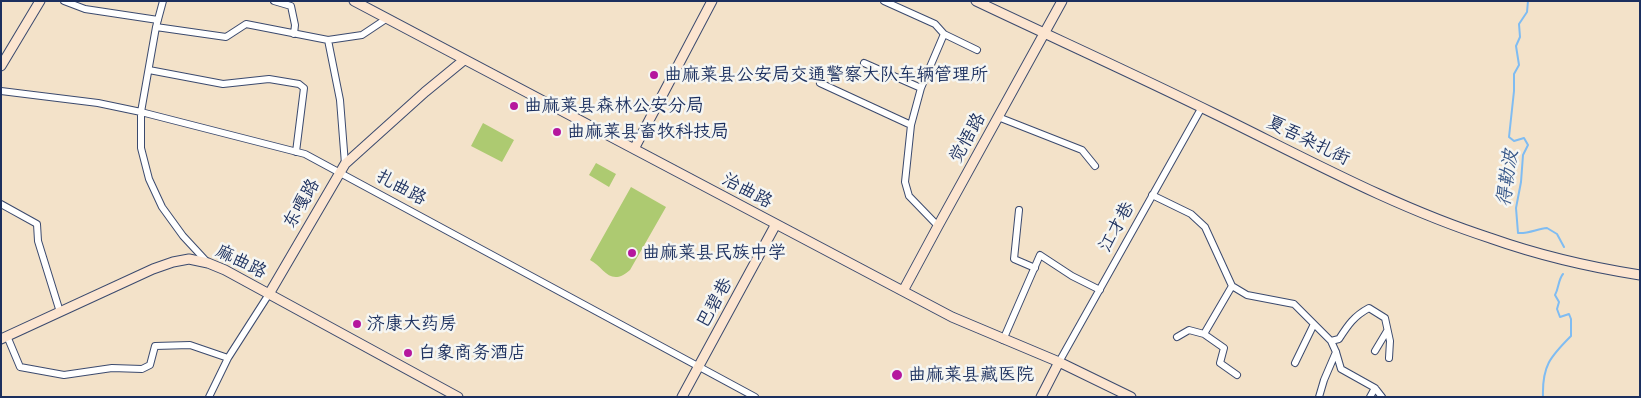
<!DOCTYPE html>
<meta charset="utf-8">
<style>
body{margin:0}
#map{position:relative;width:1641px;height:398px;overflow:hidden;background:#f3e2c9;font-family:"Shantell Sans",sans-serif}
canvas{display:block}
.frame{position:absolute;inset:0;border:2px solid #1b2f5e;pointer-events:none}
</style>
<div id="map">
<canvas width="1641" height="398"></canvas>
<div class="frame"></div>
</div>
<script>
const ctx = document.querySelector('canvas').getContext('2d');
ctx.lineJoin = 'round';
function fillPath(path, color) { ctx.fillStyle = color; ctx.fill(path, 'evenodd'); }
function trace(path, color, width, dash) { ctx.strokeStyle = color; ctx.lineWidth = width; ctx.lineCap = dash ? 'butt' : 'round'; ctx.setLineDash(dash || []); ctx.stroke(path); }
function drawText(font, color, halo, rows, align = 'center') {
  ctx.font = font + ' "Shantell Sans","LXGW WenKai TC",sans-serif'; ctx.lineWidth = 5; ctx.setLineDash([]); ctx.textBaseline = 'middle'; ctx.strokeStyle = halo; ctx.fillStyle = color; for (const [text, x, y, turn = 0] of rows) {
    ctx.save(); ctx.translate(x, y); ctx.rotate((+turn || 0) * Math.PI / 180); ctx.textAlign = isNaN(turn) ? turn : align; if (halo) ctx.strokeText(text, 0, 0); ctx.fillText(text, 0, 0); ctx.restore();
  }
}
fillPath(new Path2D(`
 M 483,123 L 514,140 L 502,162 L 471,146 Z
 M 596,163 L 616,174 L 609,187 L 589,175 Z
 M 631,187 L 666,207 L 630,270 C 610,288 604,267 590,260 Z`), '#adca71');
trace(new Path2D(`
 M 1528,1 L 1527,12 L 1519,24 L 1520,37 L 1516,46 L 1519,65 L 1514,74 L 1514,91 L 1509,137 L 1514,141 L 1524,138 L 1528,145 L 1523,155 L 1521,182 L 1516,208 L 1518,233 C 1528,234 1537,229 1547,228 L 1557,234 L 1564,247
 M 1543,397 C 1542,366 1550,357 1571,336 L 1571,319 L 1569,314 L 1560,317 L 1557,309 L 1559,302 L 1555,295 C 1559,288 1558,280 1563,274`), '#7fbcf2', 2);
const street = new Path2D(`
 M 64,1 L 85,9 L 158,20
 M 163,1 L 156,27 L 141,112 L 141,148 L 149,179 L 162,207 L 183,236 L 208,263
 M 274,1 L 291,6 L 295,25 L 294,34
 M 884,1 L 935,24 L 944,34 L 921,88 L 911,125 L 905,182 L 909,196 L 938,226
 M 156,27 L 226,37 L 246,24 L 328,40 L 362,35 L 386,19
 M 944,34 L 977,50
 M 328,40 L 340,100 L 345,164
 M 864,63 L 921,88
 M 149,70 L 223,84 L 269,79 L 299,84 L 304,88 L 296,152
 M 820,83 L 911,125
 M 1,91 L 98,103 L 141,112 L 305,154 L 755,397
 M 998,117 L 1082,150 L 1095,166
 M 1152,195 L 1191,214 L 1205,227 L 1232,286 L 1247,295 L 1294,304 L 1331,341 L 1336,352 L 1341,369 L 1375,388 L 1382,397
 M 1,204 L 37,224 L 38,241 L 60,312
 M 1019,210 L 1014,259 L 1035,268
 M 1232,286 L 1204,334 L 1224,348 L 1220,363 L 1237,375
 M 7,336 L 20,367 L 64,375 L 112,368 L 142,369 L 150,365 L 155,346 L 190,345 L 228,358
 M 1177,337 L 1189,330 L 1204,334
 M 1003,340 L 1040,255 L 1072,276 L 1100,290
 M 1331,341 L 1339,339 C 1348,325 1354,316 1369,308 L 1385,318 L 1390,341 L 1389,358
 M 1375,351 L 1387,331
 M 1059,362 L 1202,107
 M 1295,363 L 1313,326
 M 209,397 L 228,358 L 269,294
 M 1319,397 L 1324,380 L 1336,352
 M 1370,397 L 1375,388`);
const secondary = new Path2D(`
 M 354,1 L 952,317 L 1059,362 L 1131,397
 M 976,1 C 1056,39 1136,75 1215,114 C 1305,158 1394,207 1490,238 C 1538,255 1589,267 1640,275
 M 1,66 L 40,1
 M 634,149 L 712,1
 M 903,291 L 938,226 L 1062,1
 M 269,294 L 345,164 L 425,92 L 464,60
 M 1,339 L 153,269 L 173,262 L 189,259 L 208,263 L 225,270 L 458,397
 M 682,397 L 776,224
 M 1041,397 L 1059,362`);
trace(street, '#3b4a6e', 8);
trace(secondary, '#3b4a6e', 11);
trace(street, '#fff', 6);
trace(secondary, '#fce5d0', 9);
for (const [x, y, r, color] of [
 [654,75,5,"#b5179e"],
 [514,106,5,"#b5179e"],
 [557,132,5,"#b5179e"],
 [632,253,5,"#b5179e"],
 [357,324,5,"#b5179e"],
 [408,353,5,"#b5179e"],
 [897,375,6,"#b5179e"]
]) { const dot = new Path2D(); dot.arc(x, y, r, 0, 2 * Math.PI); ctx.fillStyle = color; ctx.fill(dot); trace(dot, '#f6f6f2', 2); }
drawText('18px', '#1b2f5e', '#f6f6f2', [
 ["曲麻莱县公安局交通警察大队车辆管理所",664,75],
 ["曲麻莱县森林公安分局",524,106],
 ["曲麻莱县畜牧科技局",567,132],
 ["曲麻莱县民族中学",642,253],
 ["济康大药房",367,324],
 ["白象商务酒店",418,353],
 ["曲麻莱县藏医院",908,375]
], 'left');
drawText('18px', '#1b2f5e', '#f6f6f2', [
 ["觉悟路",968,138,-61],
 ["夏吾杂扎街",1308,141,26],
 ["扎曲路",401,188,28],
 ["治曲路",747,191,28],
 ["东嘎路",302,204,-60],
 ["江才巷",1117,227,-61],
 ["麻曲路",241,262,26],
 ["巴碧巷",715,303,-61]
]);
drawText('italic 19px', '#39598a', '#f6f6f2', [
 ["得勒波",1508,178,-82]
]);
</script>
